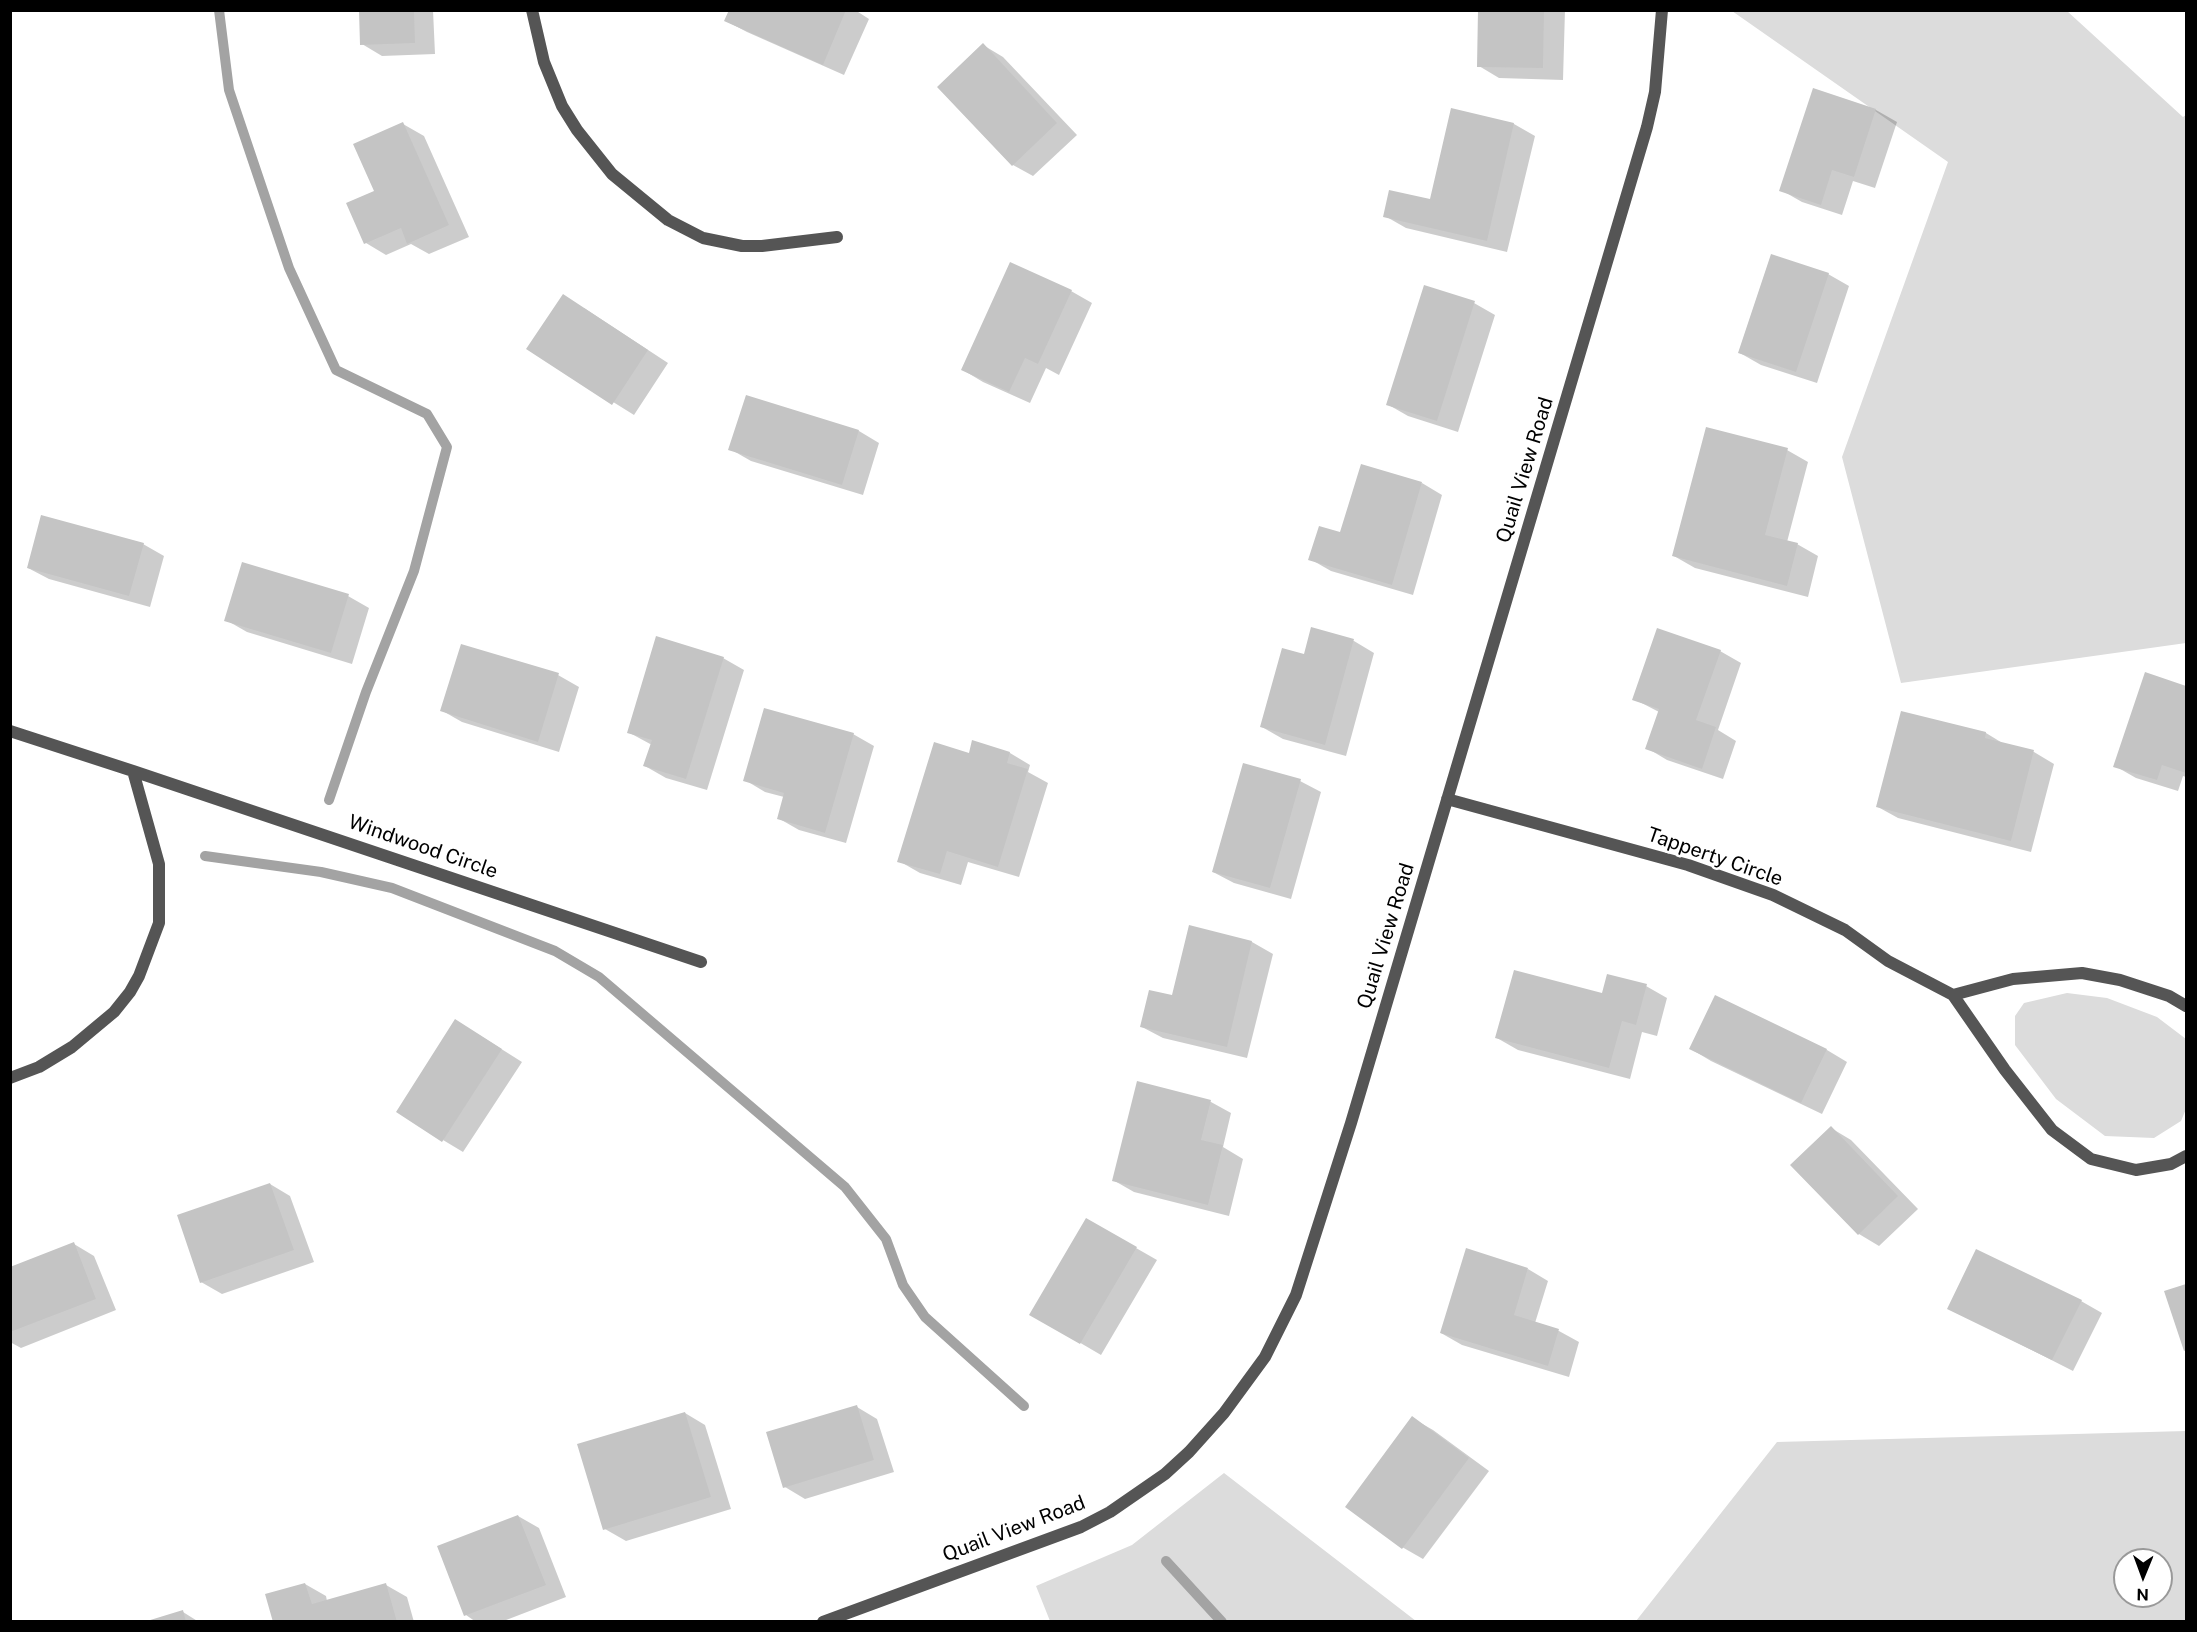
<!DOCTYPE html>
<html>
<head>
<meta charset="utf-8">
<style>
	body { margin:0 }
	#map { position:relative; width:2197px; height:1632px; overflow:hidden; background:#fff; font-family:"Public Sans",sans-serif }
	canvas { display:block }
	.frame { position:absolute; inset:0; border:12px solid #000; pointer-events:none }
	.north { position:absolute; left:2113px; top:1548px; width:60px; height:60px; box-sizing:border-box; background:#fff; border:2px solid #999; border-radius:50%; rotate:181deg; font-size:16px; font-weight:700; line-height:24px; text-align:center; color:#000 }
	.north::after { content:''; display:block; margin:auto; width:21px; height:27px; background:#000; clip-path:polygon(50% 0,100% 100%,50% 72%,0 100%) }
</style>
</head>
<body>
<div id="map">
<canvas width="2197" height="1632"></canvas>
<div class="frame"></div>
<div class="north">N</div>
</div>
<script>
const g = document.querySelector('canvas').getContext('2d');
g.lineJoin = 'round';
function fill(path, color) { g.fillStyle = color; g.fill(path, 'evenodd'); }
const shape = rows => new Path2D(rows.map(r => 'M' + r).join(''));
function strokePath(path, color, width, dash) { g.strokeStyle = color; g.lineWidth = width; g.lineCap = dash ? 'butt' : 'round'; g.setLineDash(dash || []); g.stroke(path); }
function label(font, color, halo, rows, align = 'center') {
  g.font = font + ' "Public Sans",sans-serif'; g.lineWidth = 5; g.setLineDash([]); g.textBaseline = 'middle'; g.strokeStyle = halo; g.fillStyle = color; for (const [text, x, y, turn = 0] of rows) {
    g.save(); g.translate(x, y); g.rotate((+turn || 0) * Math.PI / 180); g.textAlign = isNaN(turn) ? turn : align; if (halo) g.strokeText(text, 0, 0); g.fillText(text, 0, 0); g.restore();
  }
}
const green = shape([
	[1732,11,2067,11,2183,117,2186,115,2186,643,1901,683,1842,457,1948,162],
	[2067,993,2107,998,2157,1017,2186,1039,2186,1109,2181,1121,2154,1138,2105,1136,2056,1099,2015,1045,2015,1016,2024,1003],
	[2186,1431,2186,1621,1636,1621,1777,1442],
	[2125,1560,2161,1560,2161,1596,2125,1596],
	[1224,1473,1416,1621,1050,1621,1036,1586,1132,1545]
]);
const shadow = shape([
	[360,10,433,10,435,54,382,56,362,44],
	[730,10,855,10,869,19,844,75,747,32,726,21],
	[1480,10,1565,10,1563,80,1499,78,1479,66],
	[983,45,1003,57,1077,135,1033,176,1013,165],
	[1814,90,1876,110,1897,122,1875,188,1853,181,1842,215,1802,202,1781,190],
	[1452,110,1514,124,1535,136,1507,252,1406,228,1385,216,1431,201],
	[403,124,424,136,469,237,429,254,411,244,386,255,366,243,376,191],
	[1828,274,1849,286,1817,383,1761,365,1740,353],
	[1071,291,1092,303,1059,375,1046,368,1030,403,983,382,963,370],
	[1474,303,1495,315,1458,432,1408,416,1387,404],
	[584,308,668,363,634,415,528,349],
	[859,431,879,443,863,495,751,461,730,449],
	[1787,450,1808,462,1787,542,1797,544,1818,556,1808,597,1695,568,1674,556],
	[1422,483,1442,495,1413,595,1331,571,1310,559,1341,534],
	[143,544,164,556,150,607,49,579,28,568],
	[243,564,348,596,369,608,352,664,247,632,226,620],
	[1312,629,1354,641,1374,653,1346,756,1283,739,1262,727,1305,656],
	[462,646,558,675,579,687,559,752,462,722,441,710],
	[1720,651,1741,663,1718,730,1736,741,1723,779,1667,760,1647,748,1659,712,1634,699],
	[723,658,744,670,707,790,666,778,645,766,652,745,628,732],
	[2146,674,2186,687,2186,777,2183,776,2178,791,2136,778,2115,766],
	[1902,712,1986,733,2004,744,2034,752,2054,764,2031,852,1898,818,1878,807],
	[853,734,874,746,846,843,799,830,778,818,784,797,765,792,745,780],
	[1010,753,1030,765,1028,772,1048,783,1019,877,968,862,961,885,920,873,899,861,970,755],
	[1300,781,1321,792,1291,899,1234,883,1213,872],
	[1190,927,1252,942,1273,954,1247,1058,1163,1038,1142,1027,1173,997],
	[1646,986,1667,998,1657,1036,1642,1032,1630,1079,1518,1050,1497,1038,1603,995],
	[1715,997,1827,1050,1847,1062,1822,1114,1711,1061,1691,1049],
	[476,1033,522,1062,463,1152,443,1140],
	[1138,1083,1211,1102,1231,1113,1223,1147,1243,1159,1229,1216,1134,1192,1113,1180],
	[1831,1128,1851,1140,1918,1209,1879,1246,1859,1234],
	[270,1184,290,1196,314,1262,222,1294,201,1282],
	[1087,1220,1157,1260,1101,1355,1031,1314],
	[74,1244,94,1256,116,1310,21,1348,10,1342,10,1269],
	[1528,1269,1548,1281,1535,1323,1559,1331,1579,1342,1569,1377,1462,1345,1441,1333],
	[2186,1286,2186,1350,2166,1292],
	[2081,1301,2102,1313,2073,1371,1949,1308],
	[857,1407,877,1419,894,1472,805,1499,785,1487],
	[685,1413,705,1425,731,1509,626,1541,605,1529],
	[1412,1418,1433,1430,1489,1471,1423,1559,1402,1547],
	[518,1516,539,1528,566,1597,501,1622,476,1622,466,1615],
	[305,1584,326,1596,327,1601,386,1585,407,1597,414,1622,274,1622],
	[183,1612,199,1622,150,1622]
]);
const stream = shape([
	[219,10,229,90,289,268,336,370,427,414,447,447,414,571,366,692,329,800],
	[205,856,321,872,392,888,555,951,599,977,845,1187,886,1239,903,1285,925,1317,1024,1406],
	[1166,1561,1222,1622]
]);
const building = shape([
	[359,10,414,10,415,43,360,45],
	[729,10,846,10,823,65,724,21],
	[1478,10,1544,10,1543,68,1477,67],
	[983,43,1057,123,1012,166,937,87],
	[1813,88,1876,109,1854,177,1832,170,1821,205,1779,191],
	[1451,108,1514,123,1487,241,1383,217,1389,190,1430,199],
	[403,122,449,225,407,244,401,228,364,244,346,203,374,191,353,144],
	[1771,254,1829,273,1796,372,1738,353],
	[1010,262,1072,290,1038,364,1025,358,1009,392,961,370],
	[1424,285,1475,301,1437,421,1386,405],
	[563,294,648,350,612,405,526,349],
	[746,395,859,430,842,485,728,450],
	[1706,427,1788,448,1765,535,1798,543,1787,586,1672,556],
	[1361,464,1422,482,1392,585,1308,560,1319,526,1340,532],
	[41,515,144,543,129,596,27,568],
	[242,562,349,594,331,653,224,621],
	[1311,627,1354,639,1325,745,1260,727,1282,648,1304,654],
	[1657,628,1721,650,1696,720,1716,727,1702,769,1645,749,1659,709,1632,700],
	[656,636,724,657,686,779,643,766,652,740,627,733],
	[461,644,559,673,538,742,440,711],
	[2145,672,2186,686,2186,773,2162,765,2157,780,2113,767],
	[764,708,854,733,825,833,777,819,784,793,743,781],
	[1901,711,1986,732,1985,738,2034,750,2011,841,1876,807],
	[972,740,1010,752,1007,763,1028,769,998,867,947,851,940,874,897,862,934,742,969,753],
	[1243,763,1301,779,1270,888,1212,872],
	[1189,925,1252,941,1227,1047,1140,1027,1149,990,1172,995],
	[1514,970,1602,993,1607,974,1647,984,1636,1025,1622,1021,1609,1068,1495,1038],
	[1715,995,1827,1049,1801,1103,1689,1049],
	[455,1019,502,1049,442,1142,396,1112],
	[1137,1081,1211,1100,1201,1140,1223,1145,1208,1205,1112,1181],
	[1831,1126,1898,1196,1858,1235,1790,1165],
	[270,1183,294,1250,200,1283,177,1215],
	[1086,1218,1137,1247,1080,1344,1029,1315],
	[74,1242,96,1299,10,1332,10,1267],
	[1466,1248,1528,1268,1514,1315,1559,1329,1548,1366,1440,1333],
	[1976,1249,2082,1300,2052,1360,1947,1309],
	[2186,1284,2186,1350,2184,1351,2164,1291],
	[857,1405,874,1460,783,1488,766,1432],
	[685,1412,711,1497,603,1530,577,1444],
	[1412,1416,1469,1458,1402,1549,1345,1507],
	[518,1515,546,1585,464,1616,437,1546],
	[305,1583,312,1604,386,1583,397,1622,273,1622,265,1594],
	[183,1610,186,1622,147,1622,147,1621]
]);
const minor = shape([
	[532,10,544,62,562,106,577,130,612,174,668,220,703,238,742,246,762,246,837,237],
	[10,731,133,771,159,864,159,923,139,976,130,992,114,1012,72,1047,39,1067,10,1078],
	[133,771,701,962],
	[1447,799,1688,865,1773,895,1845,930,1888,961,1953,995,2005,1070,2052,1130,2091,1159,2136,1170,2171,1164,2186,1156],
	[1953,995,2013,979,2082,973,2120,980,2169,996,2186,1006],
	[823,1622,1081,1527,1110,1512,1165,1474,1189,1452,1224,1413,1265,1357,1296,1295,1351,1123,1647,127,1655,92,1662,10]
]);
const streetNames = [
	["Quail View Road",1525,470,-73],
	["Windwood Circle",423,847,19],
	["Tapperty Circle",1715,857,19],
	["Quail View Road",1386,936,-73],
	["Quail View Road",1014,1529,-21]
];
fill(green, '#dcdcdc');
fill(shadow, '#0003');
strokePath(stream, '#a3a3a3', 10);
fill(building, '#c4c4c4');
strokePath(minor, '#555', 12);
label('20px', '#000', '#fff', streetNames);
</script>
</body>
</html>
